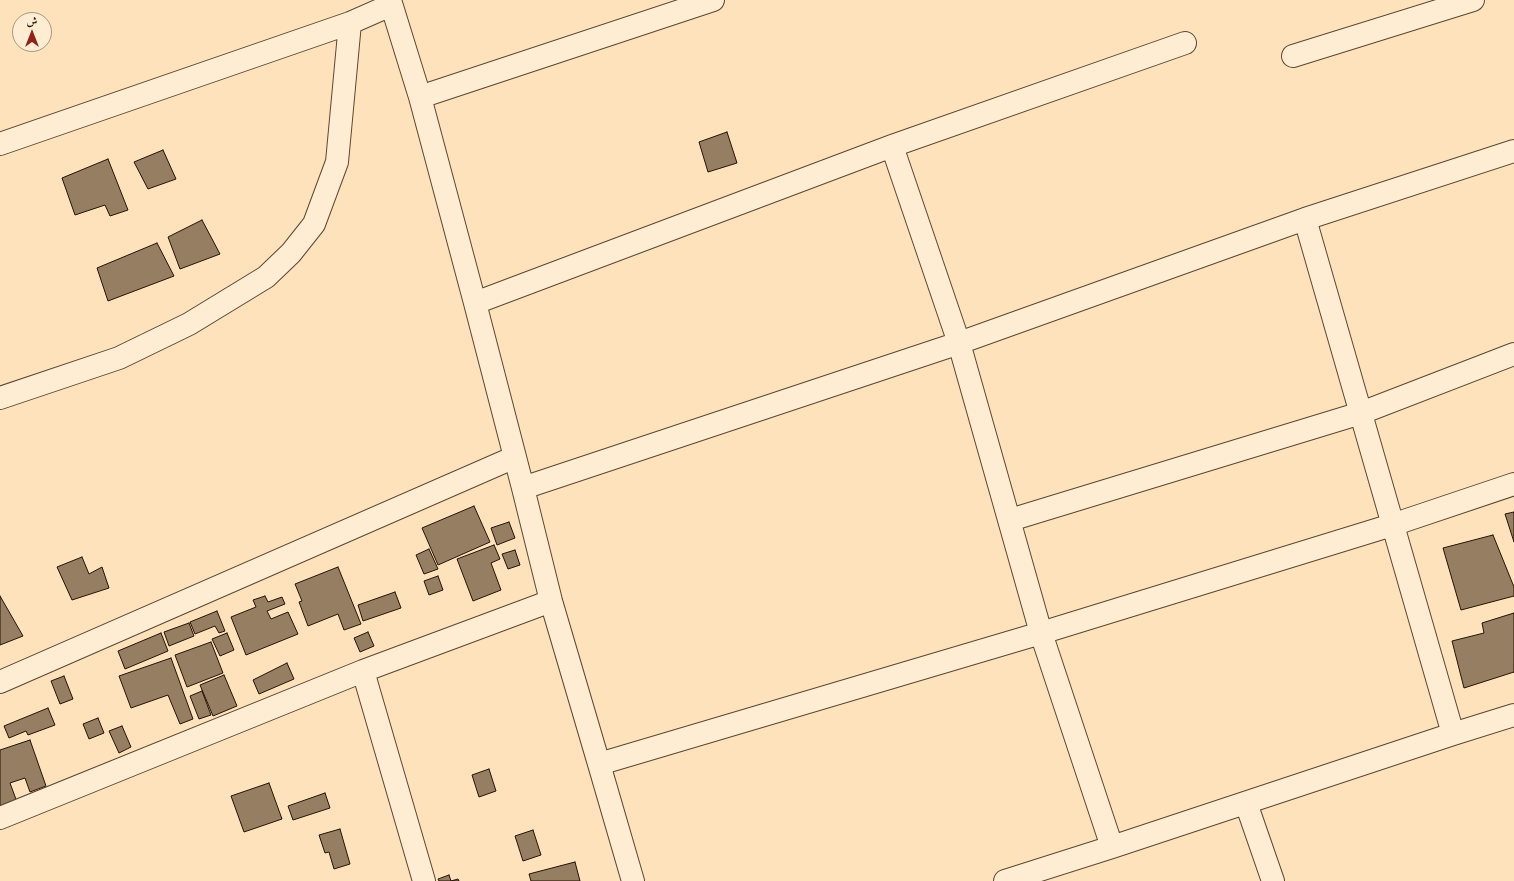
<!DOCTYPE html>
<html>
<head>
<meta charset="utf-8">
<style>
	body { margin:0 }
	#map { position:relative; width:1514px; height:881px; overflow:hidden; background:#fee2bb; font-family:"Gentium Book Plus",Amiri,serif }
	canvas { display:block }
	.north { position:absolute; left:12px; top:12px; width:40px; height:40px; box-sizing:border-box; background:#feecd3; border:1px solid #a89580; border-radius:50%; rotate:0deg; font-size:11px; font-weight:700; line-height:16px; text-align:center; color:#261204 }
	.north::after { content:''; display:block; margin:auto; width:14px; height:18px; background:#8f2418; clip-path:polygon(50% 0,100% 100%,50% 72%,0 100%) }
</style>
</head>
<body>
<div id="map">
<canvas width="1514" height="881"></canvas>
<div class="north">ش</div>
</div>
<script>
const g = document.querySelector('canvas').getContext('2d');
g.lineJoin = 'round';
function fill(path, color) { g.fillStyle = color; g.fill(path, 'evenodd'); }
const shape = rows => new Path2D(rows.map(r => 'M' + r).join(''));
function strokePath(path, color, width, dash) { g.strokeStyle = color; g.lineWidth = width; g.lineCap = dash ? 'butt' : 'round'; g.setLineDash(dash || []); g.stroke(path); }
const building = shape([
	[727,132,737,163,708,172,699,142,727,132],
	[163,150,176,179,148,189,134,162,163,150],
	[108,159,128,210,110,216,105,205,75,215,62,178,108,159],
	[202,220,220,254,180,269,168,237,202,220],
	[157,243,174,276,108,301,97,268,157,243],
	[474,506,490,542,438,565,422,528,474,506],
	[1514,512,1514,542,1505,514,1514,512],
	[509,522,515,538,497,545,491,528,509,522],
	[1493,535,1514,587,1514,596,1461,610,1443,548,1493,535],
	[494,545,500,559,491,563,501,590,473,601,457,559,494,545],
	[429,549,438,569,424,574,416,555,429,549],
	[515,550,520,565,508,569,502,554,515,550],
	[82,557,89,574,102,567,109,588,72,600,57,567,82,557],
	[338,567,361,624,344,630,338,614,308,626,299,602,302,601,295,584,338,567],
	[438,576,443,590,429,595,424,581,438,576],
	[395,592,401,608,363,621,358,605,395,592],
	[0,596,23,636,0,645,0,596],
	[265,596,268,602,282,597,285,604,267,611,271,619,288,612,298,634,246,655,231,617,256,607,253,600,265,596],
	[217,611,225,631,219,633,215,626,195,634,190,622,217,611],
	[1514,613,1514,672,1464,688,1452,641,1484,633,1482,623,1514,613],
	[189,623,194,636,169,646,164,632,189,623],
	[368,632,374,646,360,652,354,638,368,632],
	[161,633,168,651,125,669,118,651,161,633],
	[227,633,234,650,220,656,212,639,227,633],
	[211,642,223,673,187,687,175,655,211,642],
	[171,658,193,719,180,724,168,695,131,708,119,676,171,658],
	[287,663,294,679,259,694,253,680,287,663],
	[224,675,237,706,213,716,200,685,224,675],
	[64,676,73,699,60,704,51,681,64,676],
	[202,691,211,715,199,719,190,696,202,691],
	[48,708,55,725,28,735,26,731,9,738,4,726,48,708],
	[98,718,104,733,89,739,83,724,98,718],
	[122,726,131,747,119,753,109,731,122,726],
	[30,740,46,786,30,792,25,778,10,783,17,802,0,808,0,750,30,740],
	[489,769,496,791,479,797,472,775,489,769],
	[269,783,282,819,244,832,231,796,269,783],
	[325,793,330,808,293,820,288,806,325,793],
	[340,829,350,864,334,869,329,852,325,853,319,835,340,829],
	[533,830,541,855,523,861,515,836,533,830],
	[575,862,580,881,531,881,529,874,575,862],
	[449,875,451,881,458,879,459,881,439,881,438,879,449,875]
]);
const minor = shape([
	[390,0,420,97,475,303,523,488,551,601,599,764,633,881],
	[1293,56,1473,0],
	[420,97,713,0],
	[0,144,350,23,391,5],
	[892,146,959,343,1041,633,1112,847],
	[1305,219,1453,734],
	[475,303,892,146,1185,43],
	[0,398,119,358,189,324,266,277,291,253,314,224,337,162,350,23],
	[523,488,959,343,1305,219,1514,151],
	[1010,520,1361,413,1514,354],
	[363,671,424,881],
	[0,682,515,457],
	[599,764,1041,633,1392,525,1514,484],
	[1246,803,1273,881],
	[0,818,363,671,551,601],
	[1005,881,1112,847,1453,734,1514,715]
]);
fill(building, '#967e63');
strokePath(building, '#261204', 1);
strokePath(minor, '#5c4632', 24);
strokePath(minor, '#feecd3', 22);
</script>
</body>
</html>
